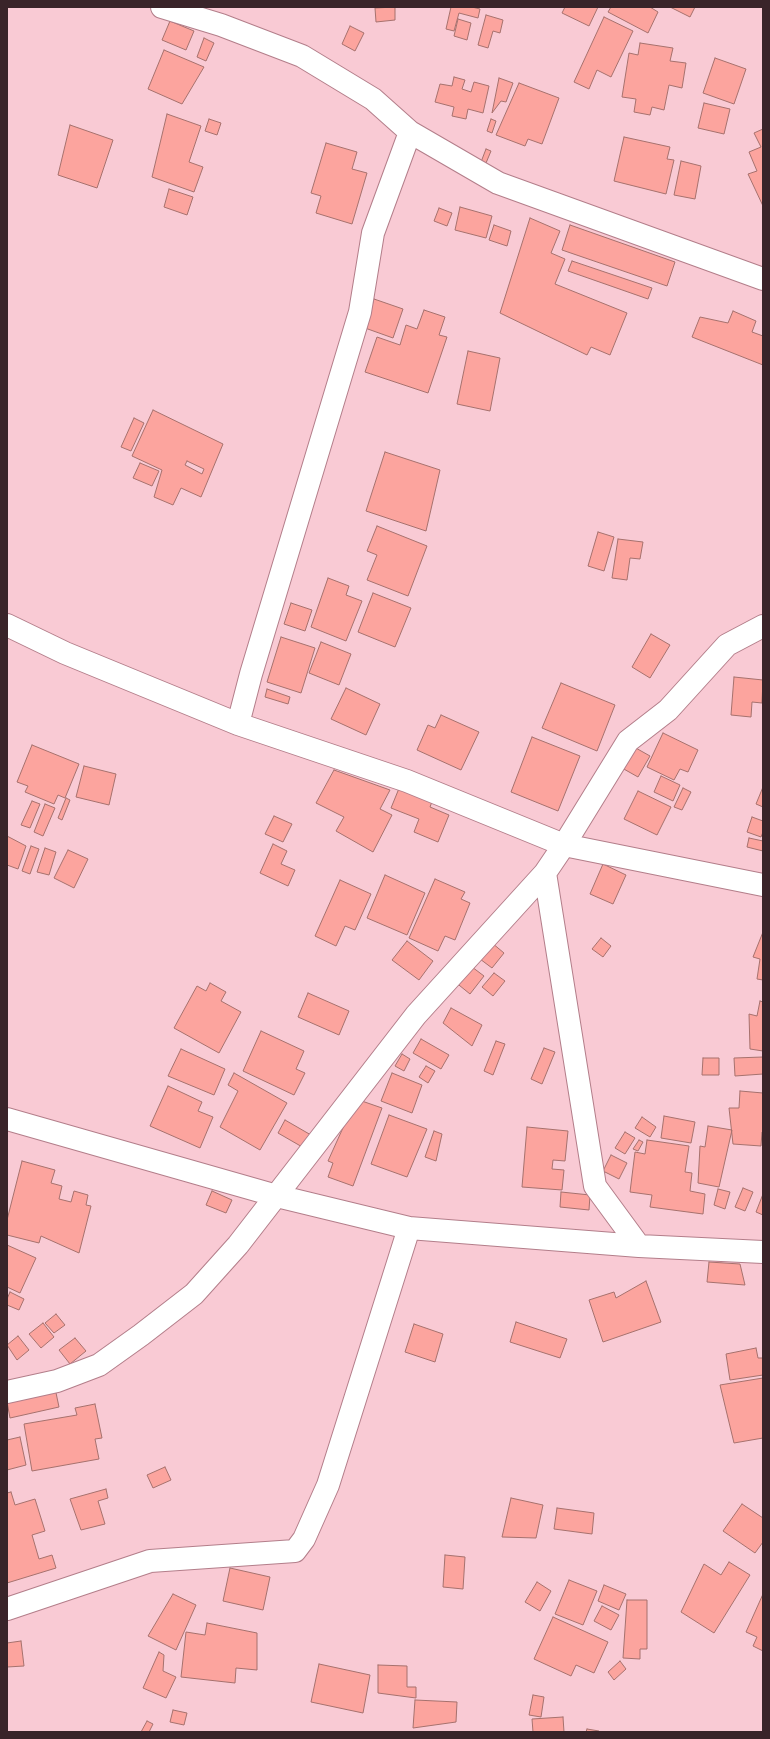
<!DOCTYPE html>
<html>
<head>
<meta charset="utf-8">
<style>
	body { margin:0 }
	#map { position:relative; width:770px; height:1739px; overflow:hidden; background:#f9cad4; font-family:"Varela Round",sans-serif }
	canvas { display:block }
	.frame { position:absolute; inset:0; border:8px solid #392429; pointer-events:none }
</style>
</head>
<body>
<div id="map">
<canvas width="770" height="1739"></canvas>
<div class="frame"></div>
</div>
<script>
const g = document.querySelector('canvas').getContext('2d');
g.lineJoin = 'round';
function fill(path, color) { g.fillStyle = color; g.fill(path, 'evenodd'); }
const shape = rows => new Path2D(rows.map(r => 'M' + r).join(''));
function strokePath(path, color, width, dash) { g.strokeStyle = color; g.lineWidth = width; g.lineCap = dash ? 'butt' : 'round'; g.setLineDash(dash || []); g.stroke(path); }
const building = shape([
	[395,7,395,20,376,22,375,8,395,7],
	[451,7,472,7,480,9,478,18,459,13,454,31,446,29,451,7],
	[565,7,598,7,589,26,562,13,565,7],
	[611,7,650,7,658,12,648,33,608,12,611,7],
	[670,7,695,7,690,17,670,7],
	[486,15,503,20,500,33,493,31,488,48,478,45,486,15],
	[604,17,633,31,611,77,597,70,589,89,574,82,604,17],
	[458,19,471,23,467,40,454,36,458,19],
	[170,21,194,31,186,50,162,40,170,21],
	[350,26,364,33,355,51,342,44,350,26],
	[204,38,214,43,206,61,197,57,204,38],
	[640,43,673,48,670,61,686,63,682,88,669,85,664,110,652,107,650,115,634,112,636,99,622,97,629,53,638,55,640,43],
	[164,50,204,67,182,104,148,89,164,50],
	[715,58,746,69,734,104,703,93,715,58],
	[454,77,465,80,462,89,471,92,474,82,489,86,483,113,468,109,466,119,452,116,454,107,435,102,440,84,452,86,454,77],
	[499,78,513,83,506,102,501,101,492,113,499,78],
	[519,83,559,98,542,144,528,139,525,146,496,135,519,83],
	[704,103,730,109,724,134,698,128,704,103],
	[167,114,201,126,189,162,203,167,194,192,152,177,167,114],
	[209,119,221,123,217,135,205,131,209,119],
	[491,119,496,121,492,133,487,131,491,119],
	[70,125,113,140,97,188,58,175,70,125],
	[763,129,763,206,748,174,757,171,749,152,761,147,754,133,763,129],
	[624,137,670,147,667,159,674,160,666,194,614,181,624,137],
	[326,143,357,152,352,169,367,173,352,224,316,213,321,196,311,193,326,143],
	[486,149,491,151,486,163,481,162,486,149],
	[681,161,701,166,695,199,674,195,681,161],
	[169,189,193,197,187,215,164,207,169,189],
	[460,207,492,216,486,238,455,230,460,207],
	[439,208,452,213,447,226,434,221,439,208],
	[530,218,560,231,551,253,565,259,555,284,627,313,610,355,591,347,587,355,500,313,530,218],
	[494,225,511,231,507,246,489,240,494,225],
	[570,225,675,262,667,286,562,250,570,225],
	[572,261,652,288,648,299,568,271,572,261],
	[374,299,403,309,393,338,365,328,374,299],
	[424,310,445,317,439,335,447,337,428,393,365,372,377,337,400,345,406,325,417,329,424,310],
	[733,311,756,321,752,332,763,336,763,365,692,337,700,317,728,323,733,311],
	[468,351,500,358,490,411,457,404,468,351],
	[153,410,223,444,201,497,181,488,173,505,154,497,162,470,132,456,153,410],
	[187,461,204,469,202,474,185,465,187,461],
	[134,418,144,423,131,451,121,447,134,418],
	[385,452,440,470,426,531,366,511,385,452],
	[140,463,159,471,152,486,133,478,140,463],
	[377,526,427,546,408,596,367,580,377,555,367,551,377,526],
	[598,532,614,537,604,571,588,566,598,532],
	[618,539,643,542,640,559,630,558,627,580,612,578,618,539],
	[328,578,349,586,346,595,362,601,346,641,311,627,328,578],
	[373,593,411,608,395,647,358,632,373,593],
	[291,603,312,610,305,631,284,624,291,603],
	[651,634,670,645,650,678,632,667,651,634],
	[281,637,315,648,301,693,267,682,281,637],
	[321,642,351,654,339,685,309,673,321,642],
	[734,677,763,680,762,703,752,702,751,717,731,715,734,677],
	[561,683,615,705,597,751,542,728,561,683],
	[346,688,380,704,366,735,331,719,346,688],
	[267,689,290,697,288,704,265,697,267,689],
	[441,715,479,732,461,770,417,750,428,725,435,728,441,715],
	[663,733,698,750,688,772,680,769,674,780,647,767,663,733],
	[532,737,580,756,558,811,511,792,532,737],
	[32,745,79,764,65,798,58,795,54,804,25,792,28,786,17,782,32,745],
	[634,747,650,756,638,777,622,768,634,747],
	[84,766,116,774,109,805,76,797,84,766],
	[334,770,390,790,380,809,392,815,373,852,336,831,344,817,316,803,334,770],
	[661,776,680,785,673,801,654,792,661,776],
	[400,786,433,799,430,807,449,815,438,842,414,832,419,819,391,808,400,786],
	[763,787,763,807,756,804,763,787],
	[683,788,691,792,682,810,674,807,683,788],
	[638,791,671,807,657,835,624,819,638,791],
	[66,798,70,800,62,820,58,818,66,798],
	[32,801,40,804,30,828,21,825,32,801],
	[45,804,55,808,43,836,34,832,45,804],
	[274,816,292,824,283,842,265,834,274,816],
	[752,817,763,821,763,832,761,837,747,832,752,817],
	[7,836,26,846,18,869,7,865,7,836],
	[749,838,763,841,763,851,747,847,749,838],
	[273,844,287,851,281,864,295,870,288,886,260,873,273,844],
	[31,846,39,849,30,874,22,871,31,846],
	[45,848,56,852,49,875,37,872,45,848],
	[68,850,88,859,74,888,54,878,68,850],
	[603,864,626,875,613,904,590,894,603,864],
	[385,875,425,893,407,935,367,918,385,875],
	[435,879,465,892,461,899,470,903,455,940,445,936,438,951,409,938,435,879],
	[340,880,371,894,355,930,345,926,336,946,315,936,340,880],
	[763,932,763,980,757,979,760,959,753,957,763,932],
	[601,938,611,946,603,957,592,949,601,938],
	[407,941,433,961,419,980,392,960,407,941],
	[492,943,504,953,492,968,480,959,492,943],
	[468,964,484,976,470,994,454,981,468,964],
	[494,973,505,981,493,996,482,987,494,973],
	[210,983,226,992,221,1001,241,1012,219,1053,174,1028,197,986,206,991,210,983],
	[308,993,349,1011,339,1035,298,1017,308,993],
	[760,1001,763,1002,763,1051,750,1049,749,1014,757,1016,760,1001],
	[451,1008,482,1025,472,1046,443,1023,451,1008],
	[261,1031,304,1051,296,1069,305,1073,294,1095,243,1071,261,1031],
	[421,1039,449,1055,441,1069,413,1053,421,1039],
	[496,1041,505,1044,493,1075,484,1071,496,1041],
	[544,1048,555,1052,542,1084,531,1079,544,1048],
	[181,1049,225,1069,214,1095,168,1076,181,1049],
	[402,1054,410,1059,404,1071,395,1066,402,1054],
	[763,1057,763,1074,735,1076,734,1058,763,1057],
	[703,1058,719,1058,719,1075,702,1075,703,1058],
	[426,1066,435,1071,428,1083,419,1077,426,1066],
	[234,1073,287,1103,260,1150,220,1127,238,1091,228,1085,234,1073],
	[392,1073,422,1085,412,1113,381,1101,392,1073],
	[168,1086,202,1102,198,1111,213,1117,200,1148,150,1126,168,1086],
	[740,1091,763,1093,763,1132,762,1132,761,1146,733,1144,729,1108,739,1108,740,1091],
	[356,1099,382,1108,353,1186,328,1177,333,1163,328,1161,356,1099],
	[389,1115,427,1129,407,1177,371,1164,389,1115],
	[664,1116,695,1122,691,1143,661,1138,664,1116],
	[642,1117,656,1127,650,1137,635,1128,642,1117],
	[285,1120,311,1135,304,1148,278,1133,285,1120],
	[708,1126,732,1130,719,1187,698,1183,700,1146,705,1147,708,1126],
	[527,1127,568,1131,565,1161,553,1160,552,1169,564,1170,562,1190,522,1187,527,1127],
	[434,1131,442,1134,436,1161,425,1157,434,1131],
	[625,1132,635,1138,625,1154,615,1148,625,1132],
	[639,1140,643,1142,638,1151,633,1149,639,1140],
	[647,1140,689,1146,685,1172,692,1173,690,1191,705,1194,703,1214,650,1207,652,1195,630,1192,635,1152,645,1154,647,1140],
	[611,1155,627,1163,619,1179,603,1171,611,1155],
	[22,1161,55,1170,51,1183,62,1186,59,1199,71,1202,74,1191,88,1195,86,1205,91,1206,79,1253,41,1236,39,1243,7,1235,7,1220,22,1161],
	[743,1188,753,1192,745,1211,735,1207,743,1188],
	[718,1189,730,1192,725,1209,714,1205,718,1189],
	[212,1191,232,1200,226,1213,206,1205,212,1191],
	[561,1192,590,1195,589,1210,560,1207,561,1192],
	[763,1194,763,1215,756,1212,763,1194],
	[7,1245,36,1258,20,1293,7,1287,7,1245],
	[709,1262,740,1264,745,1285,707,1282,709,1262],
	[646,1281,661,1322,603,1342,589,1300,614,1292,616,1298,646,1281],
	[10,1292,24,1299,19,1310,7,1305,7,1299,10,1292],
	[56,1314,65,1325,54,1333,45,1323,56,1314],
	[516,1322,567,1339,560,1358,510,1342,516,1322],
	[43,1323,54,1337,41,1348,29,1334,43,1323],
	[414,1324,443,1334,435,1362,405,1352,414,1324],
	[18,1336,29,1350,17,1360,7,1345,18,1336],
	[75,1338,86,1351,70,1364,59,1350,75,1338],
	[756,1348,758,1358,763,1358,763,1375,730,1380,726,1354,756,1348],
	[763,1378,763,1438,734,1443,720,1385,763,1378],
	[55,1388,59,1407,10,1418,7,1402,55,1388],
	[95,1404,102,1438,95,1439,99,1459,32,1471,24,1424,77,1415,75,1408,95,1404],
	[20,1437,26,1465,7,1470,7,1440,20,1437],
	[165,1467,171,1480,153,1488,147,1475,165,1467],
	[106,1489,108,1498,98,1501,105,1524,81,1530,70,1499,106,1489],
	[11,1492,15,1505,35,1499,45,1531,32,1535,39,1559,52,1555,56,1568,7,1583,7,1493,11,1492],
	[511,1498,543,1505,536,1538,502,1537,511,1498],
	[742,1504,763,1518,763,1542,755,1553,723,1531,742,1504],
	[557,1508,594,1513,592,1534,554,1529,557,1508],
	[445,1555,465,1557,463,1589,443,1587,445,1555],
	[729,1562,750,1575,714,1633,681,1612,704,1564,721,1575,729,1562],
	[230,1568,270,1577,263,1610,223,1601,230,1568],
	[569,1580,597,1591,583,1625,555,1614,569,1580],
	[537,1582,551,1591,540,1611,525,1602,537,1582],
	[604,1585,626,1594,619,1610,598,1601,604,1585],
	[173,1594,196,1605,176,1650,148,1636,173,1594],
	[763,1594,763,1651,753,1646,757,1637,746,1632,763,1594],
	[627,1600,647,1600,647,1649,640,1649,640,1659,623,1658,627,1600],
	[602,1606,619,1615,611,1630,594,1621,602,1606],
	[553,1617,608,1642,594,1673,576,1665,571,1676,534,1659,553,1617],
	[207,1623,257,1633,257,1670,236,1668,235,1683,181,1677,186,1632,205,1635,207,1623],
	[21,1641,24,1666,7,1667,7,1643,21,1641],
	[159,1652,164,1655,163,1671,176,1677,166,1698,143,1688,159,1652],
	[620,1661,626,1669,614,1680,608,1672,620,1661],
	[319,1664,370,1675,363,1713,311,1702,319,1664],
	[378,1665,407,1666,407,1687,416,1687,416,1698,378,1693,378,1665],
	[533,1695,544,1697,541,1717,529,1715,533,1695],
	[415,1700,457,1702,456,1722,413,1728,415,1700],
	[173,1710,187,1713,184,1725,170,1722,173,1710],
	[563,1717,564,1732,533,1732,532,1719,563,1717],
	[147,1721,153,1724,149,1732,141,1732,147,1721],
	[587,1729,599,1731,599,1732,586,1732,587,1729]
]);
const minor = shape([
	[162,7,221,25,302,56,373,99,410,132,498,183,763,279],
	[7,625,65,653,238,724,407,781,564,845,763,885],
	[238,724,251,674,360,312,373,233,410,132],
	[545,873,595,1186,639,1246],
	[7,1119,277,1196,409,1228,639,1246,763,1252],
	[7,1392,57,1381,99,1365,141,1335,194,1294,238,1245,416,1015,545,873,564,845,628,741,668,710,727,645,763,626],
	[7,1609,150,1561,295,1551,304,1539,328,1485,409,1228]
]);
fill(building, '#fca49e');
strokePath(building, '#a6716d', 1);
strokePath(minor, '#b37e8a', 24);
strokePath(minor, '#fff', 22);
</script>
</body>
</html>
